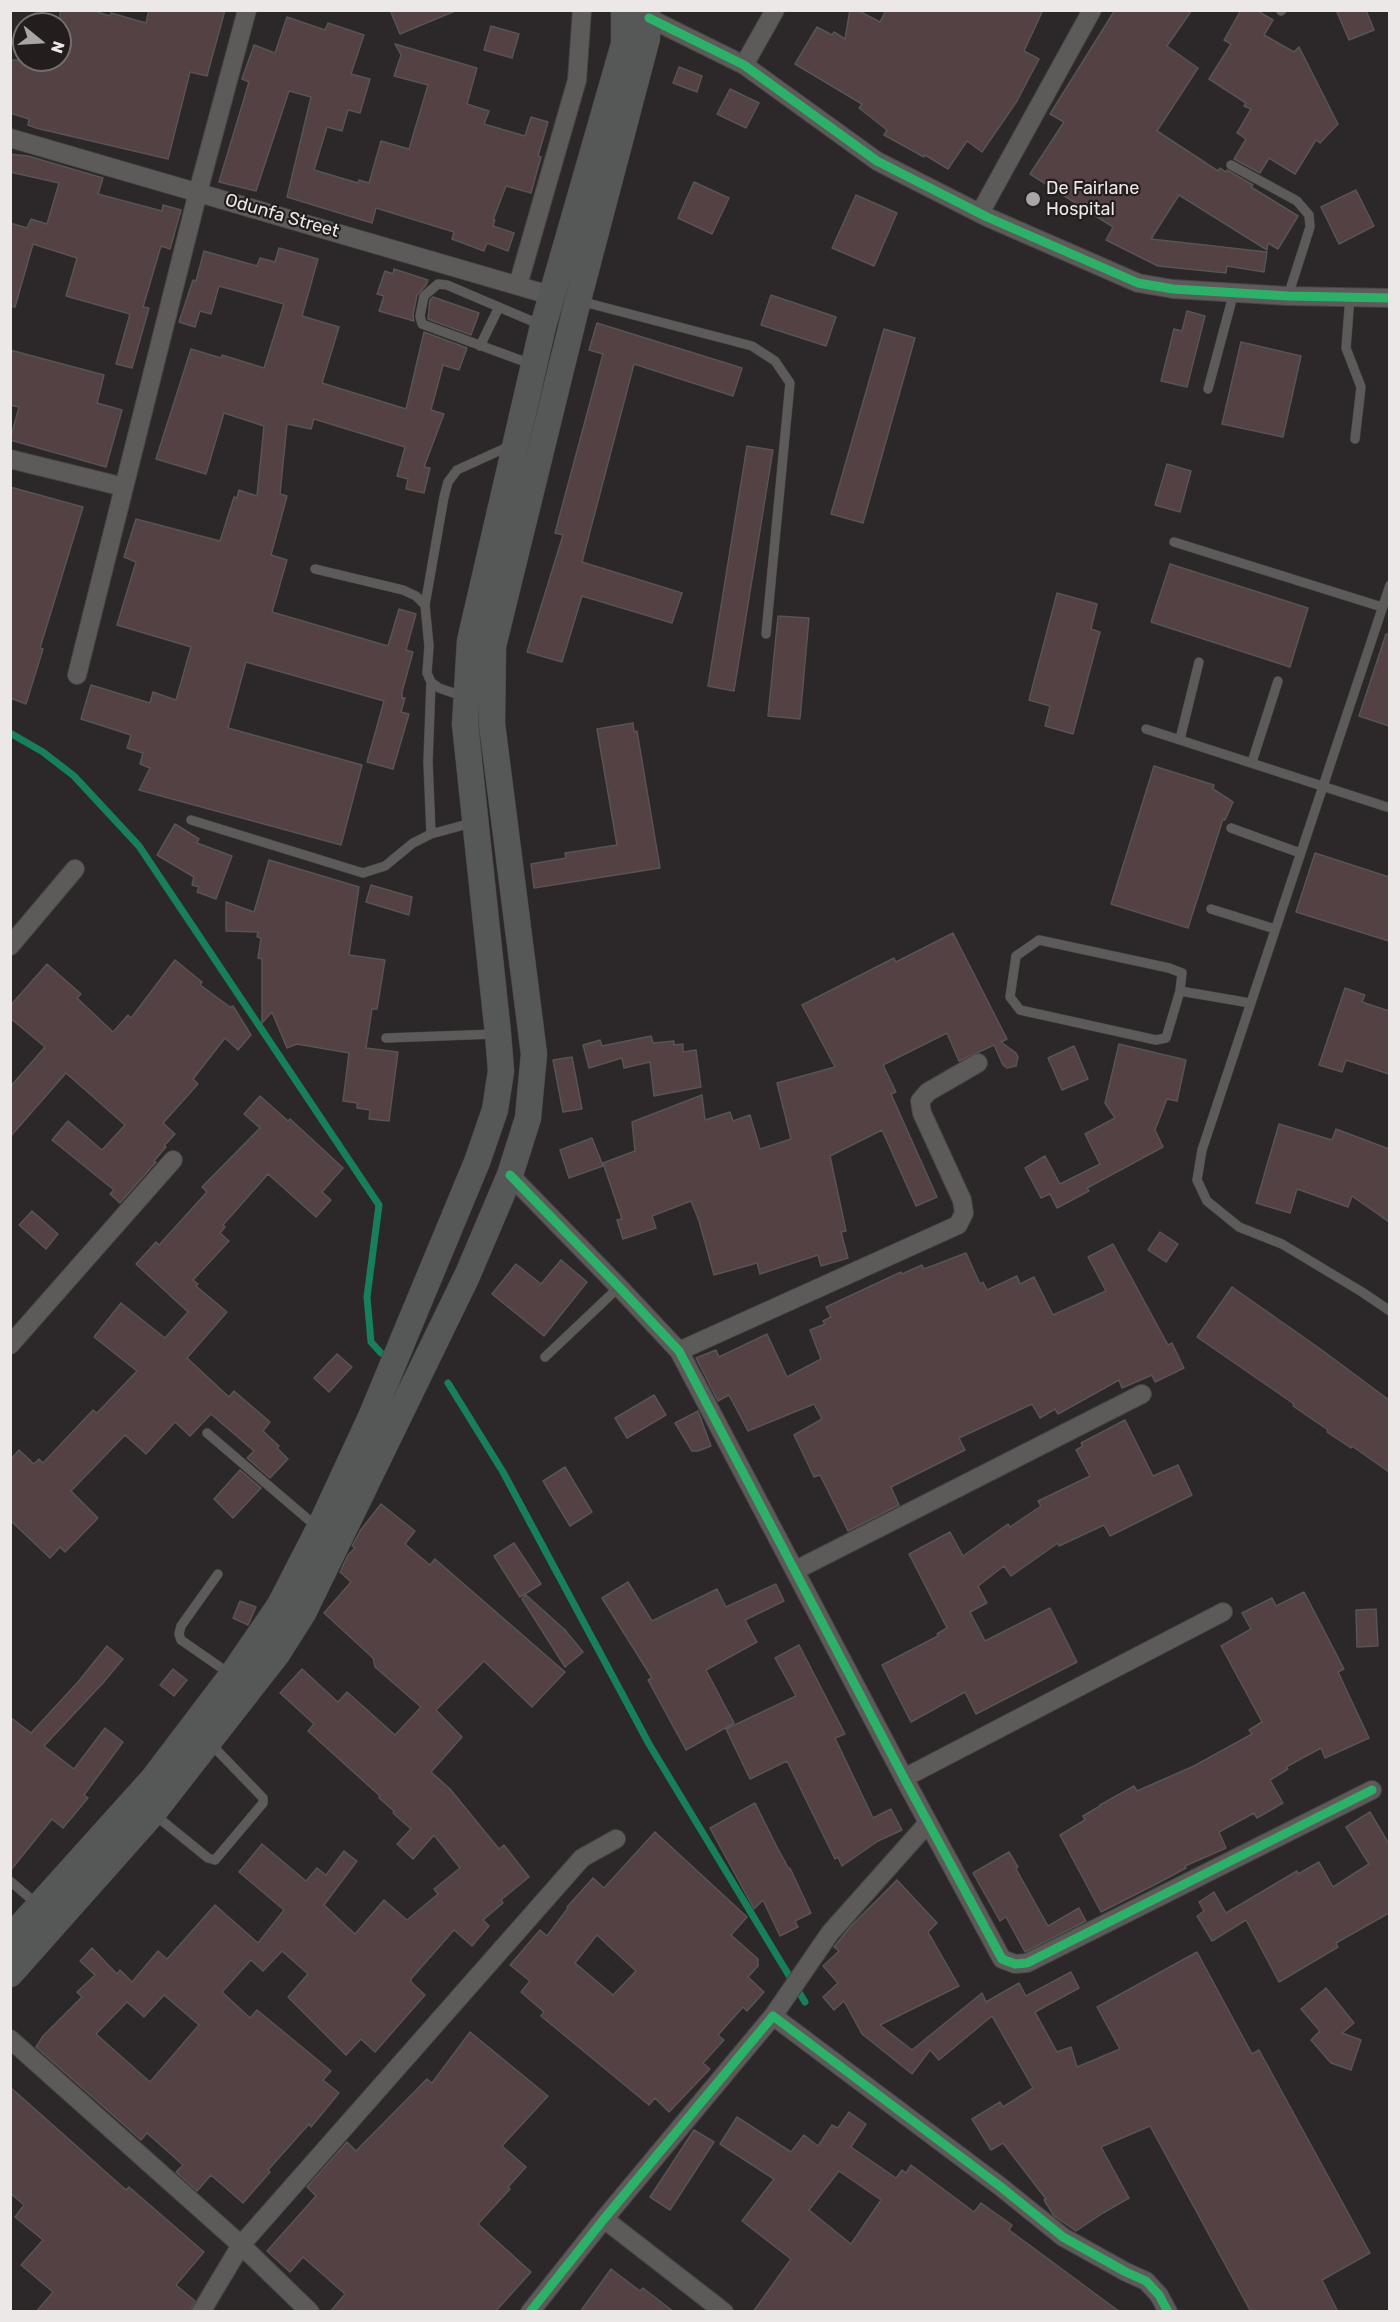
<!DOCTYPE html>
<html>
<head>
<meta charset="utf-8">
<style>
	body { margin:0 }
	#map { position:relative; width:1400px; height:2322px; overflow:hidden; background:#2c2728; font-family:Rubik,sans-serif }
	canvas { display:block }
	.frame { position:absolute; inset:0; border:12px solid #ede8e8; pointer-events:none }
	.north { position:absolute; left:12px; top:12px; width:60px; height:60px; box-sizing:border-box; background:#231d1d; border:2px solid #746e6e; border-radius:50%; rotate:108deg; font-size:16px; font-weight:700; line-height:24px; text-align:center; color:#ede8e8 }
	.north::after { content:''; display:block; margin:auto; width:21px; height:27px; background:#a9a4a5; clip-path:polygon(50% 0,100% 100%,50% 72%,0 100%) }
</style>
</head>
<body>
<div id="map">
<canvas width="1400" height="2322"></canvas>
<div class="frame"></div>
<div class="north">N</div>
</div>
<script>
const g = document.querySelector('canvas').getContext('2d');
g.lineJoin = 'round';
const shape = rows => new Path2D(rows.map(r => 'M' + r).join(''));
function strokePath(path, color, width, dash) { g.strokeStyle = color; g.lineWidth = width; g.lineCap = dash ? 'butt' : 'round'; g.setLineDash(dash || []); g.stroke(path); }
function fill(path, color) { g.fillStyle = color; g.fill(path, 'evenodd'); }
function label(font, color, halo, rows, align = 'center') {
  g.font = font + ' Rubik,sans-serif'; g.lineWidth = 4.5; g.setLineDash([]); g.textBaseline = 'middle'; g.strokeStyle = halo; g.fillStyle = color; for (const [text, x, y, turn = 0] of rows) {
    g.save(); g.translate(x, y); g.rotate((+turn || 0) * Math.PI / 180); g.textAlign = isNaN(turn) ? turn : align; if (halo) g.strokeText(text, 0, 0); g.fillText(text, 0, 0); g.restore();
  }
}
const stream = shape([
	[10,733,43,752,74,776,139,846,379,1205,367,1297,371,1342,381,1353],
	[448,1383,503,1472,649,1744,805,2002]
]);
const building = shape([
	[60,10,91,10,110,16,111,13,146,23,149,10,225,10,207,76,190,72,168,159,36,128,28,125,29,119,10,113,10,60,60,60,60,10],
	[390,10,454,10,455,11,400,34,390,10],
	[850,10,857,10,880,22,886,10,1043,10,1024,51,1039,59,1017,101,982,152,967,141,948,169,925,155,924,157,884,135,887,130,859,108,862,104,795,64,817,27,832,35,834,32,845,39,850,10],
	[1115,10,1192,10,1167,46,1198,68,1157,131,1218,171,1220,168,1226,172,1227,170,1253,185,1251,187,1298,216,1278,249,1268,243,1267,250,1179,195,1151,239,1267,252,1264,272,1227,266,1226,273,1158,266,1106,240,1113,227,1030,174,1064,122,1050,114,1115,10],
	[1241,10,1256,10,1273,20,1264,35,1294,52,1299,47,1338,124,1320,143,1316,140,1295,174,1269,158,1260,173,1234,159,1246,139,1237,133,1251,109,1244,106,1246,103,1209,79,1231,44,1224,40,1241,10],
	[1336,10,1366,10,1374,30,1349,40,1336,10],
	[287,17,325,30,328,23,364,35,351,74,370,79,360,113,348,110,342,131,327,127,314,170,358,183,359,180,369,183,381,141,409,149,428,85,394,76,401,55,395,44,477,68,467,104,489,111,484,124,525,136,531,117,548,122,538,156,541,157,531,193,506,186,493,220,495,220,493,226,514,233,508,251,487,243,484,251,452,239,454,232,376,208,372,223,287,197,311,97,289,91,256,191,219,182,249,82,242,79,254,45,275,53,287,17],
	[491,26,519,34,512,58,484,50,491,26],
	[679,67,702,76,697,92,673,83,679,67],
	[730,89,759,103,746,128,717,114,730,89],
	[10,154,28,156,103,178,98,194,162,211,163,205,181,210,170,249,161,246,143,307,149,308,132,368,116,364,130,314,66,296,77,258,33,244,15,307,10,306,10,223,27,228,31,219,47,224,59,183,10,172,10,154],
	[694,182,729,198,712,234,678,218,694,182],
	[1356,190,1374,226,1339,244,1321,207,1356,190],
	[856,195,897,213,874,266,832,248,856,195],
	[279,248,318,259,302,316,339,327,322,383,406,409,424,332,467,348,459,370,443,365,431,410,444,414,424,467,430,468,424,493,406,489,408,479,397,476,405,447,314,419,311,429,287,424,280,494,287,496,271,555,287,560,272,612,388,646,399,609,416,614,406,650,413,652,402,692,402,698,405,698,401,712,409,714,393,769,367,762,384,701,246,662,228,728,362,765,341,845,139,790,150,768,140,764,143,753,127,748,131,735,81,719,91,685,150,703,153,692,176,700,191,647,117,625,136,562,124,557,136,519,220,541,234,497,237,498,239,490,257,496,264,426,224,413,206,474,156,459,191,349,221,358,222,355,264,368,284,304,219,286,211,314,200,311,195,327,179,322,193,280,196,281,204,251,257,266,260,258,275,262,279,248],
	[394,269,428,280,426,285,417,295,413,315,414,321,379,311,384,296,377,294,385,271,393,274,394,269],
	[771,295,836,317,826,346,761,325,771,295],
	[433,297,479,313,471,335,428,319,430,300,433,297],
	[1187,311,1205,316,1187,387,1161,381,1174,329,1182,331,1187,311],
	[597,323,742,368,733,396,634,364,582,562,682,593,672,623,582,596,562,662,527,652,563,535,555,533,603,354,589,350,597,323],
	[884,329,915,338,863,523,831,514,884,329],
	[1241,342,1301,356,1283,437,1222,424,1241,342],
	[10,350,104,375,97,403,122,410,106,467,10,440,19,407,10,405,10,350],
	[747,446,773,450,734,691,708,686,747,446],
	[1167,464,1191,471,1180,512,1155,505,1167,464],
	[10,487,83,507,40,648,43,649,26,704,10,698,10,487],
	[1170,564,1308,608,1290,667,1151,622,1170,564],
	[1057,593,1097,604,1091,629,1100,632,1073,734,1045,726,1050,706,1029,700,1057,593],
	[778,616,809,618,800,719,768,716,778,616],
	[1386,634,1389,634,1389,726,1359,716,1386,634],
	[633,723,634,732,637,731,660,868,534,888,531,864,566,858,565,853,617,845,597,729,633,723],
	[1154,766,1214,785,1213,789,1233,802,1225,820,1223,819,1188,928,1111,904,1154,766],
	[175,824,199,839,197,843,232,856,216,899,197,892,199,887,192,885,194,877,157,855,175,824],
	[1315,853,1389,877,1389,941,1296,912,1315,853],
	[269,860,359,887,349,955,385,960,377,1009,372,1009,366,1048,398,1052,389,1121,369,1119,370,1110,357,1108,357,1103,343,1101,349,1053,297,1044,287,1048,272,1012,262,1023,262,959,258,958,261,938,257,937,258,932,226,931,226,902,254,912,269,860],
	[371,885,412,897,409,915,366,902,371,885],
	[953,933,1007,1039,1001,1042,1016,1053,1018,1057,1016,1066,1007,1068,1003,1065,994,1045,959,1061,947,1033,883,1065,896,1092,891,1094,937,1197,916,1206,882,1130,830,1156,846,1231,841,1232,848,1258,821,1266,818,1255,760,1274,757,1263,714,1275,699,1221,691,1201,652,1216,656,1228,623,1239,617,1220,622,1219,603,1163,635,1151,632,1122,702,1095,705,1120,730,1112,733,1121,750,1115,760,1149,791,1139,777,1083,835,1067,802,1005,894,958,896,962,953,933],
	[175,960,202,982,200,985,230,1007,233,1006,251,1035,238,1050,225,1038,193,1079,198,1084,163,1123,175,1134,164,1146,166,1147,154,1161,156,1162,120,1203,110,1194,114,1190,52,1140,68,1121,102,1150,125,1125,66,1073,10,1137,10,1087,45,1047,10,1018,10,1006,47,964,81,994,77,998,113,1032,128,1015,131,1018,175,960],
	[1345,988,1365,995,1362,1002,1389,1011,1389,1074,1346,1060,1342,1072,1319,1065,1345,988],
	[651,1036,653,1043,674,1041,674,1045,683,1044,683,1052,696,1050,701,1087,654,1096,650,1062,624,1068,622,1058,589,1068,583,1045,600,1040,602,1046,651,1036],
	[1119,1044,1186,1060,1177,1101,1167,1099,1155,1130,1163,1147,1087,1188,1089,1191,1057,1208,1050,1194,1041,1198,1025,1168,1045,1156,1060,1184,1100,1164,1085,1134,1115,1118,1105,1103,1119,1044],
	[1074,1046,1088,1079,1062,1090,1048,1058,1074,1046],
	[572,1057,582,1109,563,1112,553,1060,572,1057],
	[260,1096,288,1121,290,1119,343,1168,322,1192,331,1200,316,1217,268,1174,223,1225,225,1227,220,1233,229,1241,193,1280,198,1284,196,1286,227,1312,187,1358,229,1397,234,1391,270,1422,263,1431,279,1446,277,1448,288,1459,270,1478,247,1458,254,1451,211,1414,190,1436,175,1422,146,1454,125,1435,71,1491,98,1518,65,1552,60,1547,50,1558,10,1520,10,1460,19,1450,34,1464,39,1459,43,1463,93,1410,97,1413,137,1371,94,1337,121,1303,165,1338,188,1312,136,1264,156,1242,159,1245,207,1192,202,1187,260,1128,244,1114,260,1096],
	[1279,1124,1332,1140,1336,1129,1389,1149,1389,1222,1352,1196,1348,1207,1297,1189,1290,1213,1256,1203,1279,1124],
	[592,1138,603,1166,569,1178,560,1150,592,1138],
	[32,1211,58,1234,46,1249,19,1225,32,1211],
	[1160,1232,1178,1244,1166,1262,1148,1250,1160,1232],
	[1113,1244,1168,1345,1172,1343,1184,1368,1155,1382,1152,1375,1122,1388,1119,1380,1058,1414,1055,1409,1040,1418,1032,1404,959,1438,965,1450,891,1487,899,1505,848,1531,820,1475,814,1477,794,1435,822,1419,814,1404,748,1431,729,1395,718,1401,696,1358,716,1350,719,1357,767,1334,787,1377,821,1359,810,1330,825,1324,823,1321,831,1317,826,1307,901,1272,902,1274,922,1265,924,1269,966,1253,980,1284,983,1282,987,1290,1017,1276,1020,1284,1034,1277,1053,1315,1106,1291,1088,1257,1113,1244],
	[561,1260,587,1282,544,1336,492,1294,516,1264,541,1284,561,1260],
	[1232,1287,1319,1348,1389,1400,1389,1472,1352,1446,1351,1448,1327,1432,1328,1430,1293,1406,1294,1404,1197,1337,1232,1287],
	[337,1354,352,1367,329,1392,314,1378,337,1354],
	[654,1395,666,1415,627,1438,615,1418,654,1395],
	[698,1411,711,1446,698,1451,692,1451,675,1423,698,1411],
	[1125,1420,1153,1476,1178,1465,1192,1495,1110,1536,1104,1525,1059,1546,1058,1543,1011,1576,1004,1566,978,1586,987,1603,970,1612,985,1641,1050,1608,1077,1662,976,1714,965,1692,911,1722,882,1665,938,1636,937,1634,947,1628,909,1554,950,1532,963,1556,1008,1524,1010,1527,1041,1506,1038,1501,1090,1476,1076,1450,1083,1446,1081,1443,1125,1420],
	[565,1467,592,1512,570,1526,543,1481,565,1467],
	[240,1470,261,1488,233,1518,214,1499,240,1470],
	[381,1504,415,1531,405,1544,430,1565,435,1559,565,1672,532,1707,484,1661,436,1710,462,1737,431,1772,450,1789,499,1849,504,1845,529,1877,501,1900,503,1903,483,1920,489,1926,472,1946,454,1930,411,1979,411,1982,425,1995,375,2052,361,2039,346,2055,288,1997,308,1974,282,1951,263,1971,251,1960,222,1992,250,2018,257,2010,331,2071,323,2080,339,2093,311,2127,309,2124,268,2170,270,2172,243,2203,211,2175,197,2191,176,2172,183,2165,147,2133,141,2140,36,2047,43,2036,82,1997,77,1992,95,1975,80,1961,92,1948,117,1974,120,1970,132,1982,158,1951,167,1959,215,1905,258,1943,284,1910,239,1872,262,1844,306,1881,317,1868,326,1875,344,1851,357,1861,324,1905,355,1934,384,1900,407,1920,438,1894,434,1889,460,1868,434,1835,413,1859,397,1844,411,1829,393,1813,394,1811,379,1798,380,1796,308,1731,314,1724,280,1693,302,1669,338,1702,347,1692,395,1735,421,1707,375,1667,373,1658,324,1613,351,1582,340,1572,348,1555,355,1548,352,1546,360,1531,381,1504],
	[164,1995,199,2025,150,2082,96,2034,127,2002,144,2017,164,1995],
	[514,1543,541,1584,520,1597,494,1556,514,1543],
	[628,1582,652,1621,717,1589,726,1607,776,1584,784,1601,745,1620,757,1642,706,1670,734,1723,686,1750,648,1680,652,1678,602,1598,628,1582],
	[1304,1592,1344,1669,1338,1672,1369,1738,1325,1758,1321,1748,1286,1767,1288,1769,1270,1780,1283,1803,1257,1818,1254,1813,1219,1832,1226,1848,1185,1866,1186,1868,1158,1883,1101,1912,1060,1835,1085,1820,1083,1816,1100,1806,1100,1805,1134,1786,1137,1791,1194,1766,1252,1734,1249,1730,1262,1722,1221,1646,1251,1629,1242,1613,1272,1598,1276,1606,1304,1592],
	[526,1595,565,1630,583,1652,565,1667,522,1599,526,1595],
	[240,1601,256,1607,248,1625,233,1618,240,1601],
	[1376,1609,1378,1646,1357,1647,1356,1610,1376,1609],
	[799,1645,845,1734,835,1738,873,1818,891,1809,902,1830,878,1841,842,1866,838,1857,835,1859,787,1761,750,1779,726,1729,796,1696,775,1658,799,1645],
	[107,1646,123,1659,102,1684,44,1746,74,1769,105,1728,123,1742,84,1795,88,1798,63,1828,52,1819,10,1871,10,1717,31,1733,78,1682,107,1646],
	[173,1669,187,1680,174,1696,160,1685,173,1669],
	[755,1803,778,1849,789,1869,790,1868,811,1913,795,1921,798,1927,780,1936,763,1900,754,1909,710,1828,755,1803],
	[1370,1812,1389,1844,1389,1913,1336,1943,1338,1947,1279,1982,1246,1920,1212,1941,1197,1916,1204,1911,1199,1902,1214,1892,1226,1913,1297,1871,1298,1874,1319,1862,1333,1887,1369,1864,1346,1827,1370,1812],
	[655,1832,747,1917,731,1935,758,1959,758,1966,748,1977,764,1992,747,2011,743,2007,718,2035,724,2040,703,2063,710,2069,669,2112,655,2098,649,2105,541,2016,544,2012,521,1992,530,1981,510,1965,540,1930,547,1936,568,1908,567,1907,593,1878,604,1888,655,1832],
	[597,1935,636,1971,613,1995,575,1963,597,1935],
	[1009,1852,1018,1867,1016,1869,1048,1926,1079,1908,1086,1921,1025,1952,1006,1917,1000,1921,973,1873,1009,1852],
	[897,1880,937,1923,928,1932,959,1986,880,2025,912,2050,982,1993,986,2002,1019,1983,1026,1996,1071,1972,1079,1988,1035,2012,1057,2052,1071,2047,1077,2067,1120,2049,1097,2007,1197,1952,1252,2054,1259,2050,1370,2253,1322,2280,1338,2312,1251,2312,1150,2126,1101,2147,1129,2198,1103,2213,1076,2231,1054,2216,1044,2200,1046,2199,1003,2143,991,2150,972,2119,1000,2102,1003,2107,1033,2088,992,2016,939,2060,930,2050,912,2074,862,2034,844,2001,834,2010,823,1997,838,1983,823,1966,839,1951,834,1947,850,1927,897,1880],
	[1326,1988,1354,2023,1342,2033,1361,2040,1351,2070,1331,2063,1311,2040,1320,2031,1301,2009,1326,1988],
	[470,2032,548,2096,502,2146,526,2167,508,2187,510,2189,478,2224,531,2272,495,2312,330,2312,345,2294,303,2257,290,2272,267,2251,316,2196,307,2187,347,2142,356,2151,427,2079,432,2083,470,2032],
	[10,2087,126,2190,129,2187,204,2252,176,2285,195,2301,190,2312,36,2312,53,2292,21,2265,43,2240,15,2217,24,2205,10,2193,10,2087],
	[849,2112,866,2124,851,2147,896,2178,902,2170,906,2173,911,2165,974,2212,981,2203,1012,2225,1009,2230,1120,2312,753,2312,791,2259,742,2221,774,2179,720,2144,737,2117,791,2152,804,2135,818,2146,832,2125,838,2128,849,2112],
	[839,2171,881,2200,851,2244,809,2210,839,2171],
	[694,2130,714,2142,670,2210,650,2197,694,2130],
	[611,2269,640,2291,643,2288,674,2312,580,2312,611,2269]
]);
const service = shape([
	[1281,11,1282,10],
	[1231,165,1297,201,1309,215,1310,227,1288,296],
	[1350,297,1346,348,1361,387,1355,439],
	[580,301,752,346,775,361,790,383,766,634],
	[480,346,499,307],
	[531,364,422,324,420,316,424,296,438,284,447,285,541,325],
	[1208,389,1234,292],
	[1174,542,1382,607],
	[315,569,403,590,416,596,425,605,429,646,427,673,431,682,439,688,465,697],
	[1390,585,1202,1150,1197,1180,1207,1201,1239,1227,1282,1244,1362,1292,1390,1311],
	[425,605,444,497,448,482,457,470,512,445],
	[1146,729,1390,808],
	[1180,739,1199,662],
	[1252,762,1278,681],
	[191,820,363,873,385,866,413,843,431,834,475,822],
	[1231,828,1300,853],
	[431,834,428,762,431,682],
	[1211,909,1275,929],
	[1180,991,1166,1038,1156,1040,1020,1010,1010,997,1016,956,1039,940,1169,968,1182,973,1180,991,1250,1003],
	[386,1038,496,1034],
	[545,1357,619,1287],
	[207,1433,317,1527],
	[218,1574,181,1626,179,1634,181,1640,230,1674],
	[155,1815,208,1858,215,1860,263,1803,263,1798,210,1743],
	[10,1881,38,1905]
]);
const minor = shape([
	[649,18,744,65,877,161,987,217,1138,283,1173,289,1288,296,1390,298],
	[744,65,775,10],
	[10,138,553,296],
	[987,217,980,213,1092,10],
	[518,285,577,80,582,10],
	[10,459,124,487],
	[77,675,198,192,247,10],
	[10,946,75,869],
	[510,1175,619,1287,679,1351,904,1778,1002,1959,1015,1964,1027,1963,1372,1790],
	[10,1345,173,1160],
	[679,1351,958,1225,964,1213,962,1200,922,1113,920,1101,928,1092,978,1063],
	[796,1570,1142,1394],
	[904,1778,1223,1612],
	[773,2016,830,1933,928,1823],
	[10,2039,241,2245,310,2312],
	[604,2219,724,2312],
	[201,2312,241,2245,582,1858,616,1839],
	[530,2312,604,2219,773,2016,1001,2187,1063,2237,1126,2272,1146,2281,1159,2295,1168,2312]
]);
const secondary = shape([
	[10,1938,153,1779,232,1675,280,1605,319,1529,371,1417,477,1162,495,1110,501,1071,498,1034,465,724,470,641,543,326,624,44,624,10],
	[10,1974,153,1813,277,1654,303,1613,467,1276,510,1175,528,1118,534,1054,492,724,493,646,578,300,647,38,647,10]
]);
const cycleway = shape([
	[649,18,744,65,877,161,987,217,1138,283,1173,289,1288,296,1390,298],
	[510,1175,619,1287,679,1351,904,1778,1002,1959,1015,1964,1027,1963,1372,1790],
	[530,2312,604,2219,773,2016,1001,2187,1063,2237,1126,2272,1146,2281,1159,2295,1168,2312]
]);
const markers = [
	[1033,199,8,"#a9a4a5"]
];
const poiNames = [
	["De Fairlane",1046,189],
	["Hospital",1046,210]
];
const streetNames = [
	["Odunfa Street",282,216,16]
];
strokePath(stream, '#17805b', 7);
fill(building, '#544144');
strokePath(building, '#575454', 1.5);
strokePath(service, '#474444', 10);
strokePath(minor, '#474444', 20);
strokePath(secondary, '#474444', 27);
strokePath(service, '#5d5a5a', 9);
strokePath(minor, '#5d5a5a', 18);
strokePath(secondary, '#555857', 26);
strokePath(cycleway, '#2db169', 9);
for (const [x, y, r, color] of markers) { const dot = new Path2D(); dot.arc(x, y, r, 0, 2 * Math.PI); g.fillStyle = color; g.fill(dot); strokePath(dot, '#231d1d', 2); }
label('18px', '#ede8e8', '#231d1d', poiNames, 'left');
label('18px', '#ede8e8', '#231d1d', streetNames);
</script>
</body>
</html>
